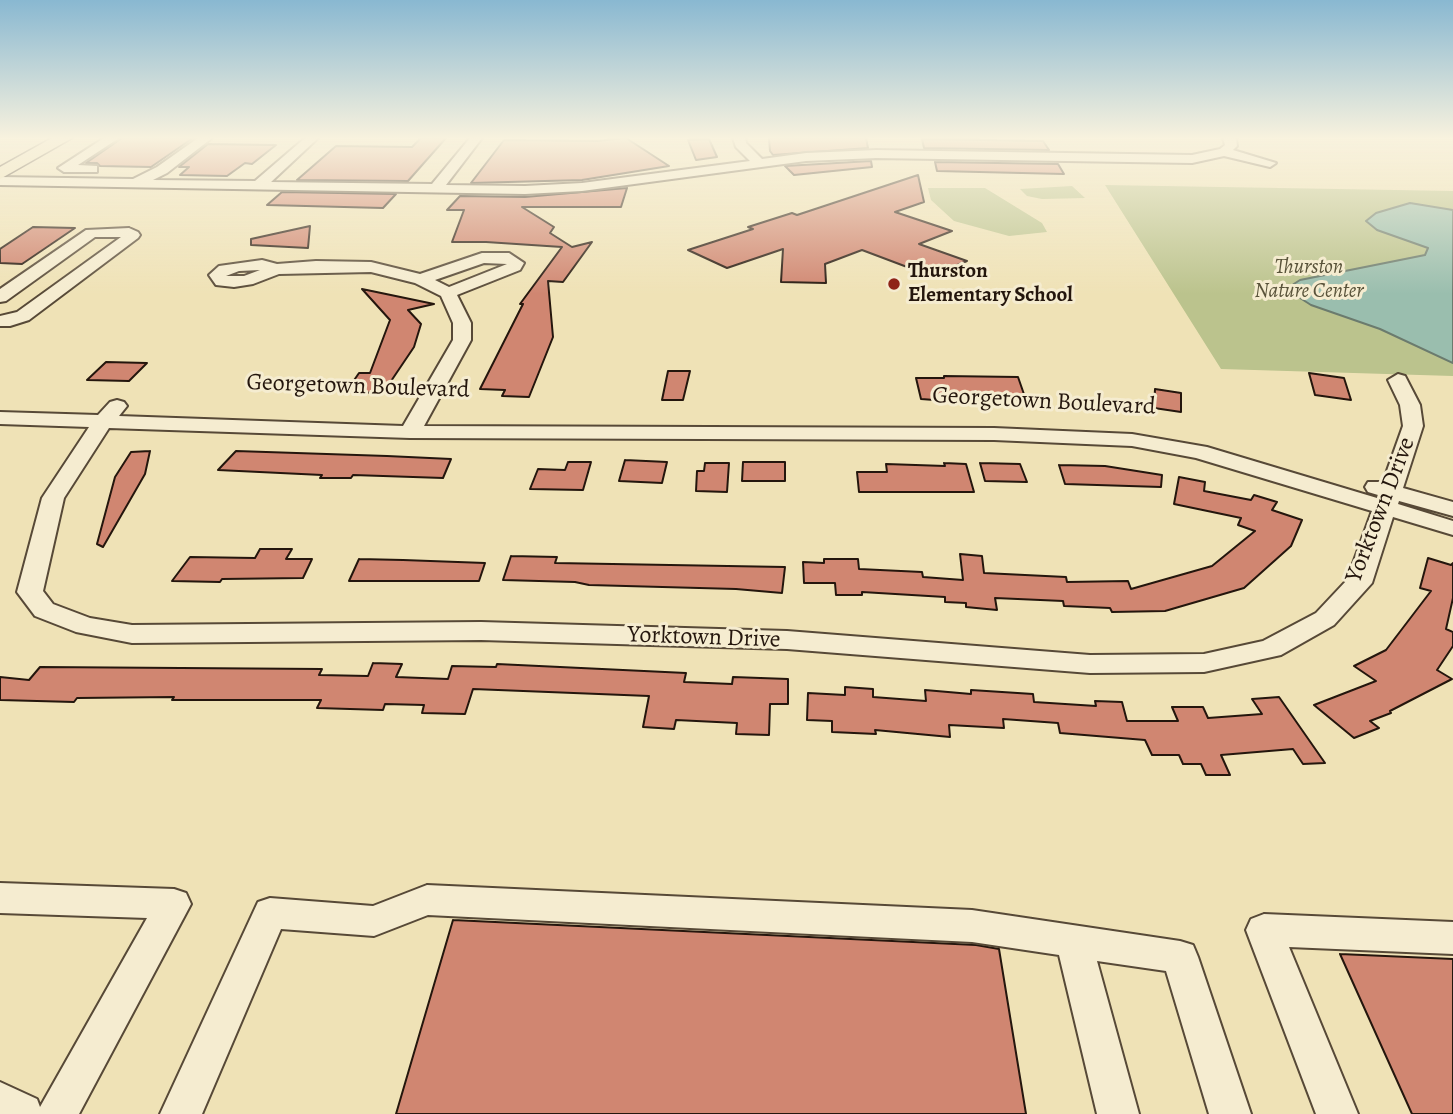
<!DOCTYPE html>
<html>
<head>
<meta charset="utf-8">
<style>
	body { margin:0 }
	canvas { display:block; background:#efe2b6 }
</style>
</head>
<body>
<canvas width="1453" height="1114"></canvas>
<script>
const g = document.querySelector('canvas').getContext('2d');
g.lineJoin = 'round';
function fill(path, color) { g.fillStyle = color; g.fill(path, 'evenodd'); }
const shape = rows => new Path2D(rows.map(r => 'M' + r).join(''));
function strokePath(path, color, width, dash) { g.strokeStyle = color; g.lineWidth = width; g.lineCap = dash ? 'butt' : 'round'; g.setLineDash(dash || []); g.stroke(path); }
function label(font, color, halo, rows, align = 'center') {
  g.font = font + ' Alegreya,serif'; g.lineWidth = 6; g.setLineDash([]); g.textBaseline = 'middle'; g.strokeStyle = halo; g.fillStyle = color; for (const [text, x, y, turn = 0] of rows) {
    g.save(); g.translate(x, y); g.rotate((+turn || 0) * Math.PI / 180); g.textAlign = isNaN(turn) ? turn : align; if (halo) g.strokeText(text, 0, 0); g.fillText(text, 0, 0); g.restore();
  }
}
const green = shape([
	[1105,185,1453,191,1453,376,1221,369],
	[1072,186,1085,198,1042,199,1027,196,1020,189],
	[928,188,985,188,1042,223,1047,232,1009,236,954,221,931,200]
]);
const water = shape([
	[1410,203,1453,210,1453,363,1380,329,1311,305,1286,289,1300,280,1425,255,1428,248,1377,230,1366,221,1376,213,1410,203]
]);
const building = shape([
	[122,138,193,138,151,167,100,166,97,163,86,163,122,138],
	[421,138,446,138,408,181,297,180,336,146,412,147,421,138],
	[626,138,669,166,582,180,471,183,504,140,597,141,626,138],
	[769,138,866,138,868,148,773,155,770,151,769,138],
	[709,139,717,157,696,160,688,140,709,139],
	[922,139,1043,141,1049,150,924,148,922,139],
	[208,144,276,145,252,164,245,163,227,176,180,175,189,167,179,167,208,144],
	[871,161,872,167,794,175,785,166,871,161],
	[935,162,1058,164,1064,174,937,171,935,162],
	[918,175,924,202,895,212,952,231,919,244,967,261,931,276,862,250,825,264,826,283,781,282,783,249,727,268,688,250,753,229,748,227,792,213,797,215,918,175],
	[627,188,621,207,522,207,554,227,550,233,572,247,592,242,563,282,548,281,553,337,529,397,502,396,505,390,480,389,523,304,520,304,562,247,486,242,452,242,464,210,447,210,460,196,525,197,627,188],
	[282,192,396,194,383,208,267,205,282,192],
	[310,226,308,248,251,245,251,239,310,226],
	[33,227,75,228,22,264,0,263,0,249,33,227],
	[362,289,434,304,408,310,421,324,414,347,383,393,346,392,359,373,370,373,390,320,362,289],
	[106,362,147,363,129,381,87,380,106,362],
	[668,371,690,371,683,400,662,400,668,371],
	[1309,373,1344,378,1351,400,1315,395,1309,373],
	[944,376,1018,377,1026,400,959,396,961,402,921,399,916,378,944,378,944,376],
	[1155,389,1181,393,1181,412,1154,408,1155,389],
	[150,451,145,474,103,547,97,544,115,477,131,452,150,451],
	[236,451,387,456,451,459,443,478,353,475,351,478,320,478,322,475,218,470,236,451],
	[625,460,667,462,662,483,619,481,625,460],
	[568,462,591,462,583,490,530,489,538,469,565,470,568,462],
	[743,462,785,462,785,481,742,481,743,462],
	[705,463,729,463,727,492,696,491,697,471,704,471,705,463],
	[944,463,966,464,974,492,859,492,857,472,887,472,886,464,945,466,944,463],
	[980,463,1020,464,1027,482,985,481,980,463],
	[1059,465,1105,466,1162,475,1161,487,1065,484,1059,465],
	[1179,477,1205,482,1204,491,1251,500,1254,495,1277,502,1272,510,1302,520,1291,546,1244,588,1165,611,1112,612,1110,608,1064,606,1063,601,995,598,997,610,966,607,966,603,945,602,945,597,862,592,862,595,836,595,835,583,804,583,803,562,824,563,824,559,858,559,859,569,922,572,923,577,963,580,960,554,982,556,984,573,1066,577,1067,582,1128,581,1131,589,1212,566,1255,531,1238,525,1241,518,1174,504,1179,477],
	[260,549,292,549,286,559,312,559,303,578,222,579,220,582,172,581,190,557,255,558,260,549],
	[511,556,557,557,555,563,785,567,782,593,736,589,589,585,575,582,503,580,511,556],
	[1428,558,1451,565,1453,563,1453,598,1446,629,1453,632,1453,646,1437,670,1452,679,1390,711,1391,713,1370,721,1379,728,1354,738,1314,705,1376,681,1354,666,1386,650,1431,591,1420,588,1428,558],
	[359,559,403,560,485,563,479,581,349,581,359,559],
	[373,663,402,664,396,677,448,679,452,666,496,667,497,664,686,673,684,682,732,684,733,677,788,679,788,704,770,704,769,735,736,734,737,723,676,720,674,729,643,727,649,696,473,689,465,714,422,713,424,705,385,704,383,710,317,708,321,700,172,700,174,697,77,698,74,702,0,700,0,677,29,680,40,667,322,669,319,675,368,676,373,663],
	[845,687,873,689,873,697,926,701,925,690,971,694,971,690,1033,694,1034,702,1096,706,1095,701,1122,702,1127,721,1178,721,1172,707,1203,707,1208,718,1262,714,1252,699,1279,697,1325,763,1303,764,1293,749,1221,755,1230,775,1206,775,1201,764,1183,764,1179,755,1152,755,1145,740,1060,733,1058,723,1003,719,1004,728,949,725,950,737,875,730,876,734,832,732,832,721,807,720,808,693,845,695,845,687],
	[453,920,976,945,999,949,1026,1114,396,1114,453,920],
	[1340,954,1453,959,1453,1114,1412,1114,1340,954]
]);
const minor = shape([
	[104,138,119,138,78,165,97,166,97,172,64,172,58,168,104,138],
	[198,138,212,138,167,173,153,180,255,181,305,138,318,138,271,182,432,184,470,138,482,138,446,185,525,186,582,183,750,161,736,147,733,138,745,138,746,143,762,159,806,153,876,150,1192,155,1220,149,1225,145,1223,138,1236,138,1237,146,1233,150,1276,163,1270,167,1224,156,1192,163,876,158,806,161,582,191,525,194,0,185,0,177,133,179,157,167,198,138],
	[129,228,138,232,140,235,138,238,29,320,10,326,0,326,0,316,17,312,121,237,95,237,6,301,0,302,0,289,86,230,129,228],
	[482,253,509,253,524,263,520,270,457,295,471,323,471,340,424,426,994,428,1132,434,1207,447,1377,498,1378,495,1368,492,1365,487,1368,482,1383,482,1403,426,1400,405,1388,380,1398,374,1405,376,1420,405,1423,426,1403,488,1453,502,1453,516,1399,501,1398,504,1453,521,1453,535,1393,517,1372,583,1334,625,1281,655,1204,672,1090,673,787,649,481,640,132,643,76,632,35,616,17,592,42,498,89,427,0,424,0,412,98,415,110,402,117,400,124,402,127,406,119,416,403,426,453,340,453,323,441,296,415,283,371,272,279,274,253,284,234,287,216,285,209,275,219,266,262,260,277,264,316,261,371,262,420,274,482,253],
	[484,263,507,264,449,287,435,280,484,263],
	[260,270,244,276,226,276,239,271,260,270],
	[109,428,410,438,994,440,1132,446,1196,458,1372,511,1347,580,1316,613,1263,641,1204,654,1090,655,787,631,481,622,132,625,90,618,53,604,43,591,64,498,109,428],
	[0,883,174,889,186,893,191,904,79,1114,0,1114,0,1082,37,1099,40,1107,147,918,0,913,0,883],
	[427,885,972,910,1180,941,1193,945,1198,957,1251,1114,1209,1114,1166,971,1097,961,1139,1114,1097,1114,1059,955,972,942,428,915,374,936,281,929,202,1114,160,1114,258,902,270,898,373,906,427,885],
	[1264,914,1453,922,1453,954,1289,947,1358,1114,1316,1114,1246,930,1251,919,1264,914]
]);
const major = shape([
	[52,138,72,138,0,179,0,167,52,138]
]);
const markers = [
	[894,284,7,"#8f2418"]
];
const farParknames = [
	["Thurston",1309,268],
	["Nature Center",1309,292]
];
const farPoinames = [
	["Thurston",908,272],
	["Elementary School",908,296]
];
const streetNames = [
	["Georgetown Boulevard",358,387,2],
	["Georgetown Boulevard",1044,402,3],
	["Yorktown Drive",1381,510,-69],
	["Yorktown Drive",704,638,2]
];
fill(green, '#bbc38d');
fill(water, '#9abeae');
strokePath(water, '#6b7b6e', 2);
fill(building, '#d08671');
strokePath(building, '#24160d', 2);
strokePath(minor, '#574937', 4);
strokePath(major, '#24160d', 3);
fill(minor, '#f5ecd0');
fill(major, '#efe2b6');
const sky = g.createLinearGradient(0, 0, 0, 294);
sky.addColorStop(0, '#89b8d1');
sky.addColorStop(0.47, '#f8f2de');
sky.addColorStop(1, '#f8f2de00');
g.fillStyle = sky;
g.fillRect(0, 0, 1453, 294);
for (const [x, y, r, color] of markers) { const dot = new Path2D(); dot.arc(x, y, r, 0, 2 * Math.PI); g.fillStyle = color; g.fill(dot); strokePath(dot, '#f5ecd0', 2.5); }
label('italic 21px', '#59533a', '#f5ecd0', farParknames);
label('bold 21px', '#24160d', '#f5ecd0', farPoinames, 'left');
label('24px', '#24160d', '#f5ecd0', streetNames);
</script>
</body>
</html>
